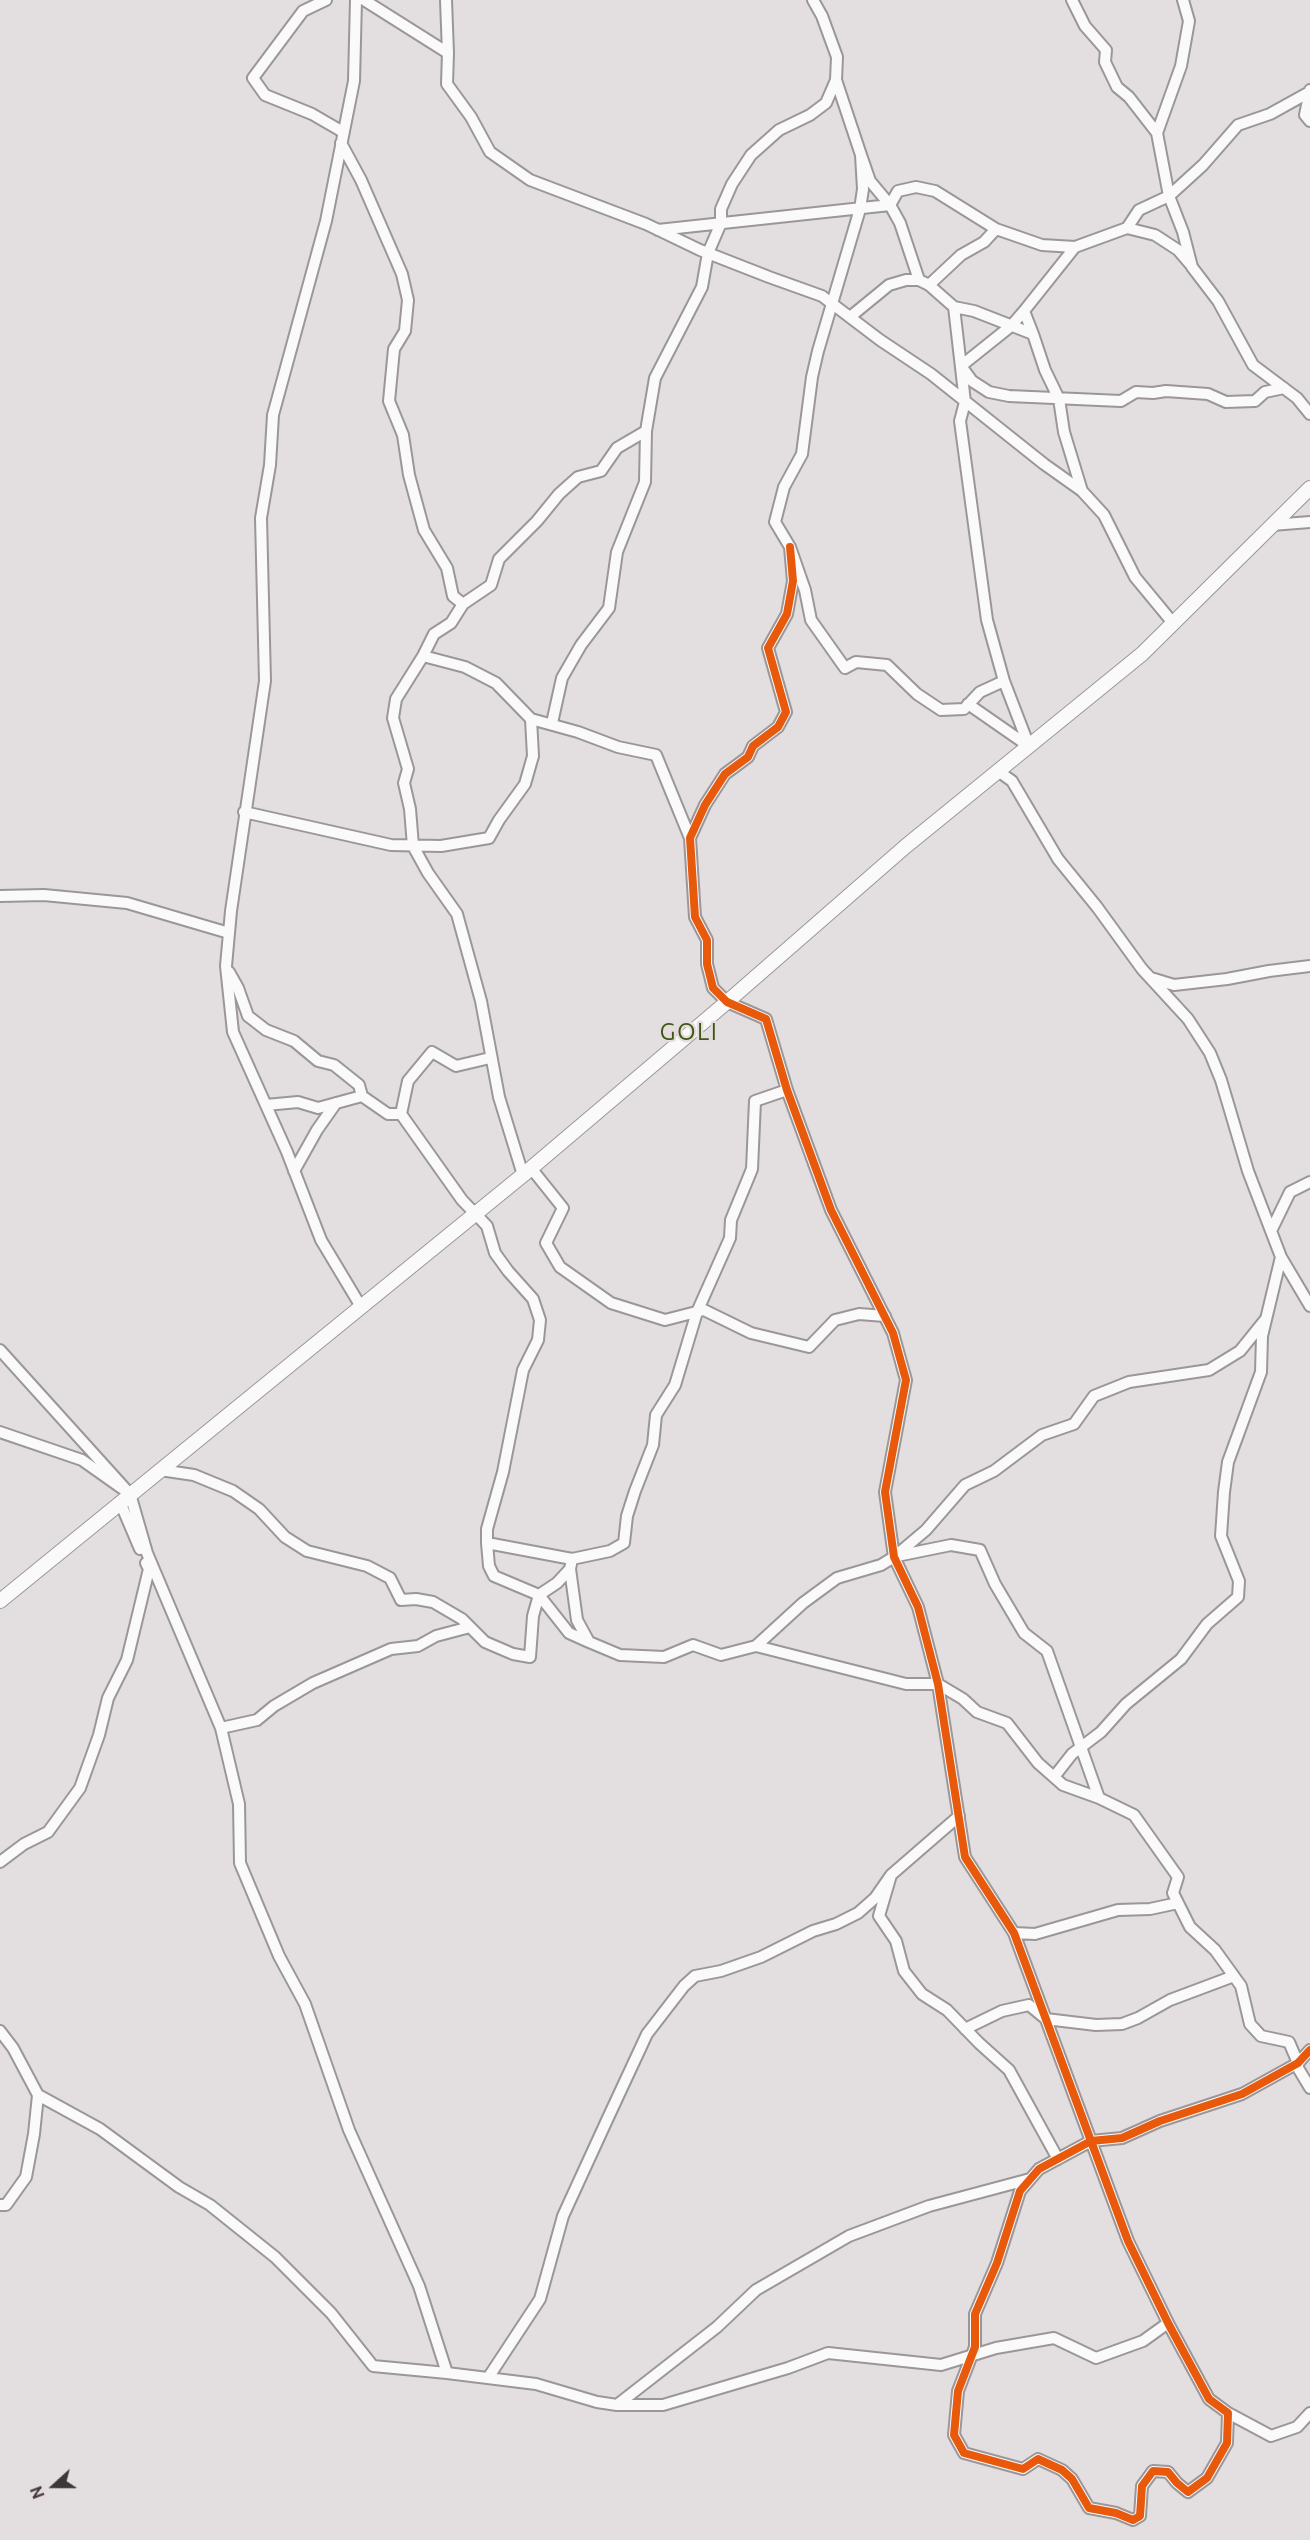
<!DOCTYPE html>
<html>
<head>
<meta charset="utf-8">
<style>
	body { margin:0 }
	#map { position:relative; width:1310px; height:2540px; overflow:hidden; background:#e3dedf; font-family:Ubuntu,sans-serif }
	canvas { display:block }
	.north { position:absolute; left:24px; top:2456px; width:60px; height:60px; -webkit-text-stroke:4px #e6dbde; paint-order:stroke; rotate:249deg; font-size:16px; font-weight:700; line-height:24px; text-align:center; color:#3c3739 }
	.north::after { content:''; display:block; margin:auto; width:21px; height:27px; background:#3c3739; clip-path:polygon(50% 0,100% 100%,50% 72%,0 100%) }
</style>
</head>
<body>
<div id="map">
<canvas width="1310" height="2540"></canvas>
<div class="north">N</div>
</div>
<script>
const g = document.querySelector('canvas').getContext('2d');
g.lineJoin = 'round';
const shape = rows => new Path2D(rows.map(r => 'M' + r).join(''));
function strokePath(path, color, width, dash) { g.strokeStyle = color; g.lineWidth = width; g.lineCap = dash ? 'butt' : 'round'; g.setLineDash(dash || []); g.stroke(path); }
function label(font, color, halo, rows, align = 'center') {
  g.font = font + ' Ubuntu,sans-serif'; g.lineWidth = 4.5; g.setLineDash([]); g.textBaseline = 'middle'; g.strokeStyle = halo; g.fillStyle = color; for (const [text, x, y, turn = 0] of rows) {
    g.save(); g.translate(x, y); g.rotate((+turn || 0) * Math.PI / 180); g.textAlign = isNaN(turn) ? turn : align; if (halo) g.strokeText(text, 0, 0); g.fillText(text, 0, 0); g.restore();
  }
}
const street = shape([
	[326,0,303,11,253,78,265,95,312,114,343,132],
	[356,0,354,81,326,221,273,415,270,465,261,518,265,681,231,911,226,966,233,1032,287,1152,321,1240,360,1305],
	[364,0,448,53,447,84,471,117,490,152,530,180,646,224,700,250,769,277,822,296,880,340,931,374,1044,464,1082,491,1104,515,1135,577,1173,623],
	[446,0,448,53],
	[813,0,822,16,837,57,836,80,861,155,870,181,890,205,900,223,919,280],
	[1310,90,1305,115,1310,121],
	[1308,93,1270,114,1238,125,1203,165,1169,196,1183,232,1192,267,1218,301,1253,365,1297,398,1310,414],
	[1157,133,1181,66,1189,21,1183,0],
	[341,143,361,180,402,274,408,300,405,331,394,349,389,401,403,435,409,475,424,530,447,568,453,596,463,604,451,623,434,634,423,656,396,699,393,718,408,769,404,783,410,809,413,846,428,873,457,914,481,1001,499,1097,523,1175],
	[861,155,863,189,860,209,818,351,812,377,802,454,784,487,775,522,790,547,805,590,811,620,845,668,856,662,887,665,917,694,941,710,964,709,980,692,1004,681],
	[1127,228,1155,235,1178,250,1190,264],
	[658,230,890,205,898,191,916,187,935,191,996,229,1042,245,1075,247],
	[929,285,961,255,984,242,996,229],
	[954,307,965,402,960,421,987,620,1004,681,1029,746],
	[1024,311,1011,326,961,366,972,381,989,392,1009,396,1121,401,1136,392,1153,393,1166,391,1208,394,1226,402,1255,401,1265,392,1284,388],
	[850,317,889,285,906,280,919,280,929,285,954,307,974,311,1033,334,1045,370,1059,399,1064,432,1082,491],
	[1033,334,1024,311,1075,247,1127,228,1139,210,1169,196,1157,133,1129,97,1117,87,1105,62,1106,50,1085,26,1072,0],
	[1272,525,1310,522],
	[790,547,793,581,787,614,768,648,786,712,778,727,753,746,748,757,725,774,705,805,690,838,695,917,707,940,707,964,713,988,727,1002,766,1019,787,1090,831,1210,893,1333,906,1380,885,1492,894,1557,918,1607,938,1684,965,1857,1014,1933,1091,2141,1128,2241,1168,2323,1209,2399,1228,2413,1227,2443,1207,2478,1188,2492,1177,2483,1168,2472,1153,2471,1142,2486,1140,2516,1133,2520,1116,2513,1089,2508,1072,2479,1062,2470,1038,2459,1023,2469,964,2453,954,2435,958,2391,975,2347,975,2314,997,2263,1020,2191,1039,2169,1091,2141,1122,2138,1160,2121,1242,2094,1298,2063,1310,2050],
	[463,604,491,585,499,559,537,521,559,494,578,477,601,471,617,448,646,431,655,378,702,287,708,253,721,223,721,209,732,184,751,155,779,130,810,115,826,103,836,80],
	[423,656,465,667,496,683,531,719,578,732,618,747,656,755,690,838],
	[968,704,1027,745],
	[552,723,562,678,581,645,609,608,617,552,645,482,646,431],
	[998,771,1012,781,1058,859,1097,907,1142,969,1188,1019,1210,1053,1221,1080,1248,1171,1281,1257,1262,1336,1261,1372,1228,1462,1224,1492,1221,1536,1239,1581,1238,1597,1207,1624,1181,1659,1126,1704,1101,1732,1072,1754,1054,1777],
	[244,812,391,845,441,846,489,838,499,820,525,784,533,756,531,719],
	[0,896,44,895,127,903,229,933],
	[229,972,238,988,248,1016,266,1030,294,1041,318,1061,334,1065,359,1085,362,1096],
	[1151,978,1174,985,1227,979,1269,971,1310,966],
	[266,1105,298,1102,318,1108,362,1096,388,1114,401,1114,462,1200,487,1226,495,1253,508,1271,533,1299,540,1320,538,1340,523,1370,503,1472,487,1529,487,1543,572,1559,570,1569,577,1620,589,1642,620,1655,664,1657,693,1645,721,1655,756,1646,906,1684,938,1684,963,1699,977,1712,1007,1723,1038,1763,1063,1785,1099,1798,1134,1815,1178,1877,1173,1893,1190,1927,1215,1950,1241,1986,1250,2024,1261,2036,1289,2042,1298,2063,1298,2068,1310,2088],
	[401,1114,408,1081,432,1052,456,1066,490,1058],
	[531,1168,563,1208,546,1243,560,1267,611,1303,665,1320,704,1310,751,1333,809,1347,835,1320,859,1314,885,1316],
	[294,1171,317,1130,336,1103],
	[1271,1231,1290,1192,1310,1182],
	[1281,1257,1310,1306],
	[0,1350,130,1494,82,1460,0,1432],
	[160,1470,194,1475,233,1491,259,1509,285,1537,307,1551,367,1566,390,1578,401,1600,416,1599,433,1602,462,1619,485,1642,513,1654,530,1657,533,1616,539,1595,557,1583,570,1569],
	[130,1494,147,1553,221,1728,239,1804,240,1863,279,1956,305,2004,349,2130,419,2286,447,2373,536,2384,597,2402,617,2405,717,2327,756,2290,849,2236,929,2206,1030,2179],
	[120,1502,140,1549],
	[487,1543,489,1566,494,1576,539,1595,569,1633,589,1642],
	[897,1556,951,1545,980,1550,995,1584,1024,1633,1047,1651,1099,1798],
	[572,1559,610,1551,624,1543,627,1516,635,1491,653,1445,656,1415,675,1385,697,1312,730,1238,731,1220,752,1169,755,1101,787,1090],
	[756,1646,803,1603,837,1578,881,1565,894,1557,926,1530,965,1485,994,1471,1042,1435,1074,1424,1094,1396,1129,1382,1209,1370,1240,1351,1265,1320],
	[221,1728,257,1720,274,1706,313,1683,391,1649,418,1646,436,1636,470,1627],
	[959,1816,891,1875,879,1916,896,1941,904,1971,922,1994,947,2010,979,2043,1009,2070,1058,2159],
	[0,1862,24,1844,48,1832,80,1788,99,1735,108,1698,127,1660,149,1569,146,1563],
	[1014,1933,1035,1934,1118,1910,1150,1909,1178,1903],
	[965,2029,1002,2011,1029,2005,1046,2019,1096,2025,1122,2024,1138,2018,1170,2000,1234,1976],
	[0,2031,13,2048,38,2095,100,2129,179,2187,210,2205,275,2257,331,2313,373,2366,447,2373],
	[0,2205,6,2205,26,2177,34,2134,38,2095],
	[488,2378,540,2299,563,2216,607,2120,647,2034,684,1986,695,1976,721,1971,761,1957,813,1931,836,1924,858,1913,875,1898,891,1875],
	[617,2405,663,2405,788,2368,828,2353,941,2365,996,2348,1054,2338,1096,2358,1143,2341,1168,2323],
	[1228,2413,1271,2436,1297,2427,1310,2413]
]);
const secondary = shape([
	[0,1601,523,1175,727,1002,906,846,1142,654,1310,488]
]);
const cycleway = shape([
	[790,547,793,581,787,614,768,648,786,712,778,727,753,746,748,757,725,774,705,805,690,838,695,917,707,940,707,964,713,988,727,1002,766,1019,787,1090,831,1210,893,1333,906,1380,885,1492,894,1557,918,1607,938,1684,965,1857,1014,1933,1091,2141,1128,2241,1168,2323,1209,2399,1228,2413,1227,2443,1207,2478,1188,2492,1177,2483,1168,2472,1153,2471,1142,2486,1140,2516,1133,2520,1116,2513,1089,2508,1072,2479,1062,2470,1038,2459,1023,2469,964,2453,954,2435,958,2391,975,2347,975,2314,997,2263,1020,2191,1039,2169,1091,2141,1122,2138,1160,2121,1242,2094,1298,2063,1310,2050]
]);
const quarterNames = [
	["GOLI",689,1032]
];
strokePath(street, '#9b9798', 14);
strokePath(secondary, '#9b9798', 16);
strokePath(street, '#fbfafa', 10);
strokePath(secondary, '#fbfafa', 14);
strokePath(cycleway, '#e8590c', 8);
g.letterSpacing = '1.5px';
label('24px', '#3e5913', '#e6dbde', quarterNames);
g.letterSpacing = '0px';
</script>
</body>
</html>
